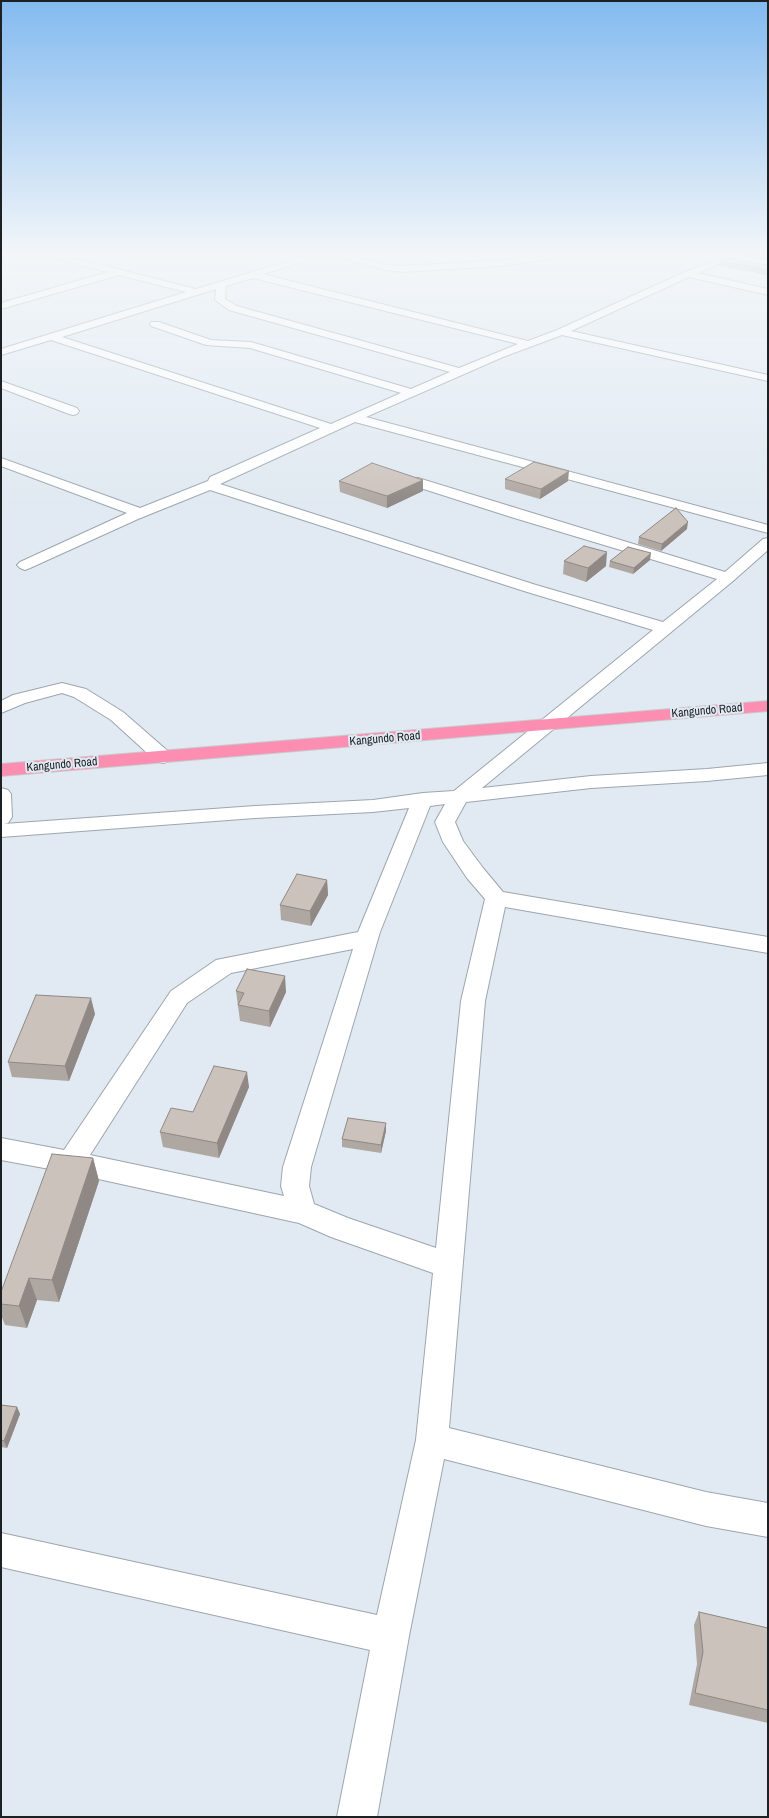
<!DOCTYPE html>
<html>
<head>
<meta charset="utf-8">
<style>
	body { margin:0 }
	#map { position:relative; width:769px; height:1818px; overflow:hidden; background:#e1eaf2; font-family:"Archivo Narrow",sans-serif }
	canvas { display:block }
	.frame { position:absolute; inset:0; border:2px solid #1e2124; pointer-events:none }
</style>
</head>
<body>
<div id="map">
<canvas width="769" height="1818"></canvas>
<div class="frame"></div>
</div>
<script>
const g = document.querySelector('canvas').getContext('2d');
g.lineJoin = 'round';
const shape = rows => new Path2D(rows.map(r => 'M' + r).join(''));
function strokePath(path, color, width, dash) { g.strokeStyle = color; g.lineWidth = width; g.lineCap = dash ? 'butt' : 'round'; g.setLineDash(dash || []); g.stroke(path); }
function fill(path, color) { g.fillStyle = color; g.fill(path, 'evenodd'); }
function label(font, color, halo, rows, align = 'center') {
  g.font = font + ' "Archivo Narrow",sans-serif'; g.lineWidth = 4; g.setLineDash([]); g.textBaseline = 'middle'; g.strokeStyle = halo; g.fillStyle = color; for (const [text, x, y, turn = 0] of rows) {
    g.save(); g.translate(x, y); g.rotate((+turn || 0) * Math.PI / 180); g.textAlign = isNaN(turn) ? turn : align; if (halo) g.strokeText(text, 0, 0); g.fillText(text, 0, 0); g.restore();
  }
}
const minor = shape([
	[41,253,54,253,196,289,315,253,327,253,326,255,263,274,528,341,557,330,685,272,732,253,743,253,698,273,768,289,768,295,689,277,571,331,768,375,768,381,562,335,503,357,366,417,768,525,768,533,355,422,220,484,536,585,663,622,717,579,511,517,408,484,406,481,408,478,418,478,725,572,763,539,768,538,768,550,733,581,482,788,591,776,707,769,768,763,768,775,707,781,591,788,466,802,455,822,463,841,483,868,503,892,768,937,768,953,505,907,485,1001,449,1428,706,1492,768,1503,768,1537,706,1526,444,1459,409,1636,377,1817,337,1817,370,1650,1,1567,1,1533,377,1615,416,1440,433,1273,331,1237,299,1223,71,1173,1,1160,1,1138,64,1150,171,991,216,960,358,932,409,808,373,812,255,818,1,837,1,788,8,790,11,794,12,817,8,823,4,824,255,806,373,800,423,793,454,791,653,630,524,591,210,490,138,519,30,568,25,570,20,568,17,565,20,562,127,513,1,466,1,458,140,508,208,481,210,477,320,428,51,340,1,355,1,349,186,292,119,275,1,309,1,303,108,272,42,255,41,253],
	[253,278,518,344,459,368,237,306,225,299,226,286,253,278],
	[216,289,215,300,229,310,450,372,411,389,251,342,211,340,159,322,151,322,150,324,151,326,206,345,250,348,401,393,331,424,62,337,216,289],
	[445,804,435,822,443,842,467,878,485,899,461,1001,436,1248,348,1218,314,1204,309,1186,311,1167,380,932,430,806,445,804],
	[353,949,283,1167,281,1186,284,1196,90,1155,187,1003,231,973,353,949],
	[163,253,177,253,183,256,179,259,164,255,163,253],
	[329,253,342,253,388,265,403,266,502,260,554,253,560,253,561,255,557,258,502,266,403,272,385,270,330,255,329,253],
	[1,381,77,408,79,411,77,414,73,415,69,414,1,388,1,381],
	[62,683,86,689,123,712,170,753,172,757,170,761,163,763,156,761,111,720,74,697,62,693,25,703,1,713,1,701,13,695,62,683]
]);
const highway = shape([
	[768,701,768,711,1,776,1,764,768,701]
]);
const wall = shape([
	[741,253,768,253,768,261,740,256],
	[720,261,768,265,768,276,758,274,758,273,719,266],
	[505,479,568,481,540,499,505,489],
	[423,480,423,491,387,508,340,492,339,481],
	[687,529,661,551,638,544,639,537],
	[650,560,633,574,609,567,610,561],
	[564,561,606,566,586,582,563,574],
	[327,880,328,895,311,926,281,920,280,905],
	[236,991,286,992,270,1027,240,1021],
	[95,1014,69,1081,12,1077,8,1062],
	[249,1087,219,1158,163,1147,160,1132,193,1112],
	[386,1123,386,1131,381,1153,342,1147,342,1139],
	[93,1158,99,1181,59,1302,37,1300,27,1328,5,1325,1,1315,1,1292],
	[1,1405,17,1407,20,1414,7,1448,1,1447],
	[699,1612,768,1628,768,1723,689,1705,697,1664,694,1625]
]);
const shadedWall = shape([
	[569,471,568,481,540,499,541,489],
	[423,480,423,491,387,508,387,496],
	[688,522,687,529,661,551,662,544],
	[607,552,606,566,586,582,588,568],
	[651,553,650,560,633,574,634,568],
	[327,880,328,895,311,926,310,911],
	[285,976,286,992,270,1027,269,1011],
	[91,998,95,1014,69,1081,65,1066],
	[247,1072,249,1087,219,1158,217,1143],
	[386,1123,386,1131,381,1153,381,1145],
	[93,1158,99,1181,59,1302,52,1280],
	[29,1278,37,1300,27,1328,19,1306],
	[17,1407,20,1414,7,1448,4,1441]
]);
const building = shape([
	[748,253,768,253,768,256,748,253],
	[728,258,768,265,768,271,759,269,761,268,720,261,728,258],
	[534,462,569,471,541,489,505,479,534,462],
	[372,463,423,480,387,496,339,481,372,463],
	[676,508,688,522,662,544,639,537,676,508],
	[584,546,607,552,588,568,564,561,584,546],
	[628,547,651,553,634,568,610,561,628,547],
	[297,874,327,880,310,911,280,905,297,874],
	[247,969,285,976,269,1011,238,1005,244,993,236,991,247,969],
	[36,995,91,998,65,1066,8,1062,36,995],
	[214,1066,247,1072,217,1143,160,1132,171,1108,193,1112,214,1066],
	[348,1118,386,1123,381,1145,342,1139,348,1118],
	[52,1154,93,1158,52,1280,29,1278,19,1306,1,1304,1,1292,52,1154],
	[1,1405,17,1407,4,1441,1,1440,1,1405],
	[699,1612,768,1628,768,1710,695,1693,703,1652,699,1612]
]);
const streetNames = [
	["Kangundo Road",707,711,-5],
	["Kangundo Road",385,739,-5],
	["Kangundo Road",62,765,-5]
];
strokePath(minor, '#9da6ad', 2);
strokePath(highway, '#c9caca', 2);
fill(minor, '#fff');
fill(highway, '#fc8eb2');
fill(wall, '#afa7a2');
fill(shadedWall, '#8f8884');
fill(building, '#ccc2bc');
strokePath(building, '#8f8884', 1);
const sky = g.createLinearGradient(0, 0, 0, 507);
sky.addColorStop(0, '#83baf0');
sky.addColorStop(0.5, '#f2f6f9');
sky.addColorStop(1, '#f2f6f900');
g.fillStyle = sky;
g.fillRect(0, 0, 769, 507);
label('12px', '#1e2124', '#e1eaf2', streetNames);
</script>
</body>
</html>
